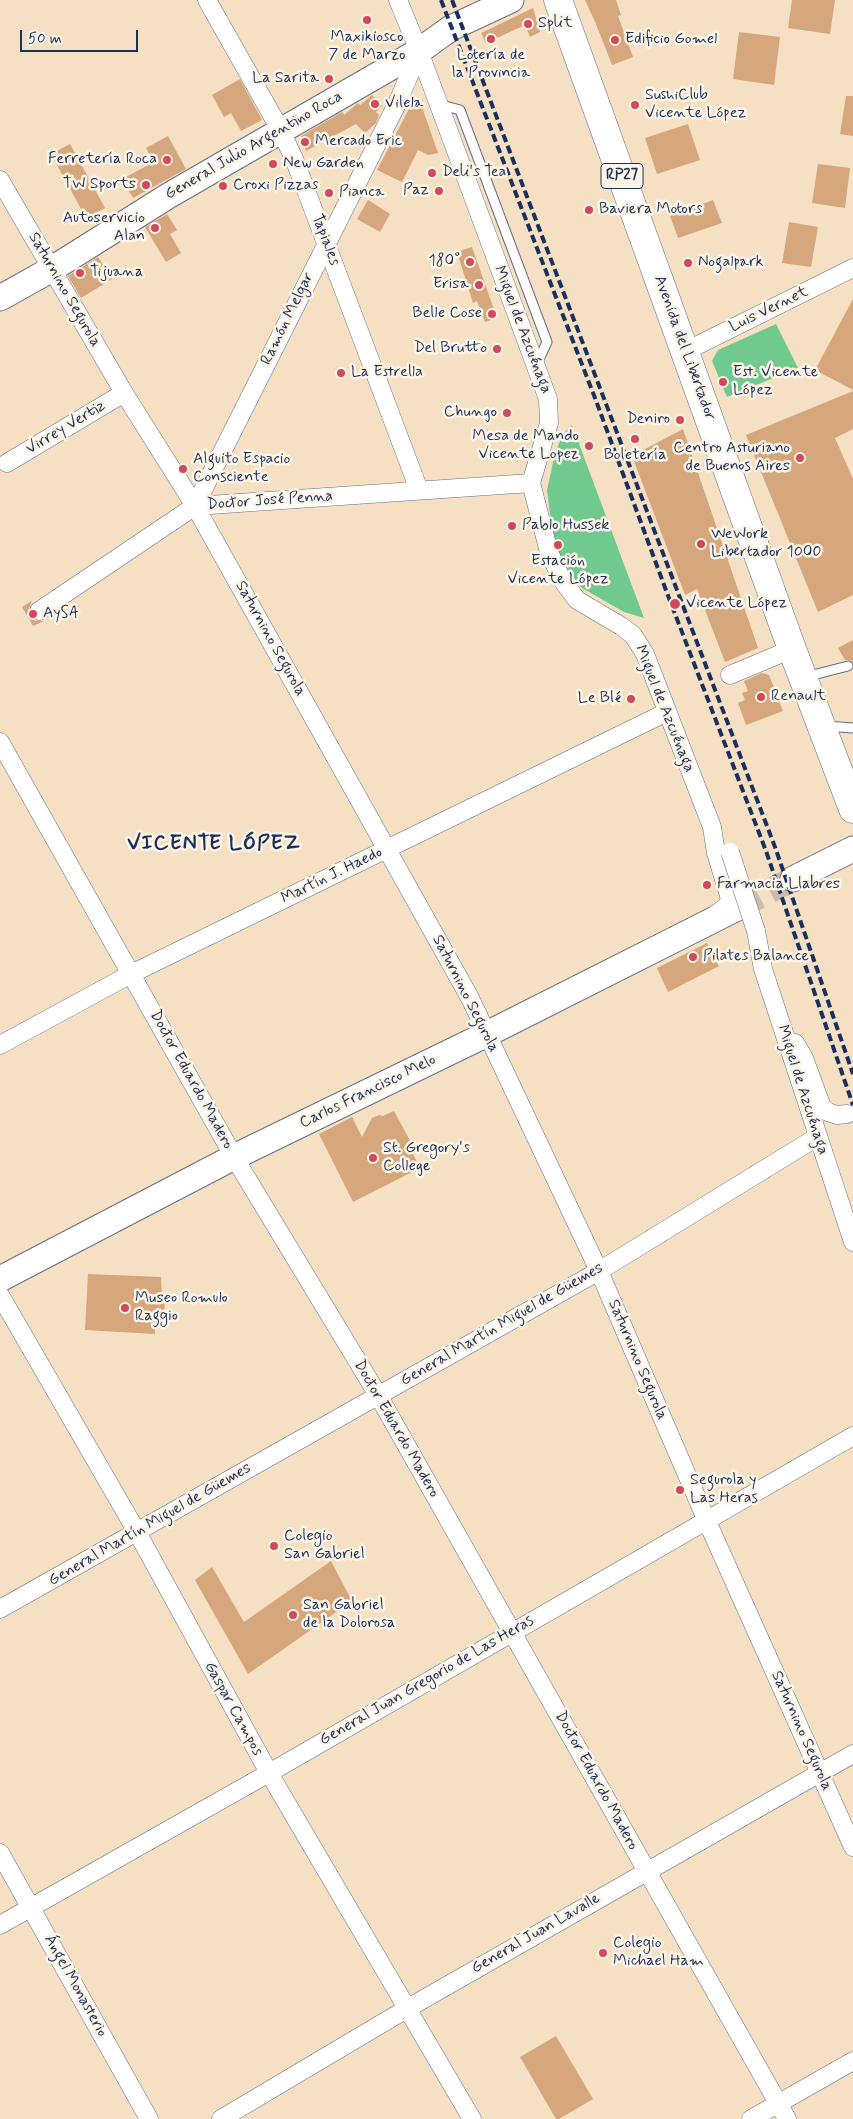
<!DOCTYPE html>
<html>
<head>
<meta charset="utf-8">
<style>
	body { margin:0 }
	#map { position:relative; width:853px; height:2119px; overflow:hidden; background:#f5e0c4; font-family:Mynerve,sans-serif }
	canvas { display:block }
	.scale { position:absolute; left:20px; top:30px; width:118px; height:22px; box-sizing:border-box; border:2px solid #1b2f5e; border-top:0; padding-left:6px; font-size:15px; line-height:18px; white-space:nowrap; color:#1b2f5e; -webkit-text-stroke:4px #fcf5e5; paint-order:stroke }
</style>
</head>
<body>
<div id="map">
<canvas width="853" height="2119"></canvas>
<div class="scale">50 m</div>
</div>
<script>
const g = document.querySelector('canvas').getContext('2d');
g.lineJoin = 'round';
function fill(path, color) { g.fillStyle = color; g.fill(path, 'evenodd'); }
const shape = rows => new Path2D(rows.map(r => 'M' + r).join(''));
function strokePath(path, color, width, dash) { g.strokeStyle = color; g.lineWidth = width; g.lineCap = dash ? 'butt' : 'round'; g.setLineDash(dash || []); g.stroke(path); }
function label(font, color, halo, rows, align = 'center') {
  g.font = font + ' Mynerve,sans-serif'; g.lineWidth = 5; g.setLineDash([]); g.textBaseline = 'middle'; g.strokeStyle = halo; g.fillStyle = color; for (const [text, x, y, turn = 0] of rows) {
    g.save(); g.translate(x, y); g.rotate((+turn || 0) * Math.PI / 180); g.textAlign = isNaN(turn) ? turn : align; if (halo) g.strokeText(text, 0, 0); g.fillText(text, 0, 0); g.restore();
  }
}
const green = shape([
	[776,324,798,368,727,397,712,361,718,350],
	[572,425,644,618,624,612,582,588,568,570,556,548,551,522,547,490,555,453,563,434]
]);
const building = shape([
	[585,0,616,0,621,15,618,16,633,57,612,65,596,24],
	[792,0,835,0,830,34,788,28],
	[533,8,540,32,530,37,525,25,486,43,481,33],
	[739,32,780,37,774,85,733,79],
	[240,79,262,120,241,131,231,113,224,117,212,95],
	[372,95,382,106,376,112,379,115,376,123,365,133,356,124,306,151,301,136,342,112,344,115,358,103,360,105],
	[846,96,853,96,853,136,840,134],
	[410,107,422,107,438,153,428,155,418,150,402,182,377,170],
	[688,124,700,160,657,174,645,138],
	[168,136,186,169,133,198,122,179,154,162,146,148],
	[70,144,105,208,86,218,51,154],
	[818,164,850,168,845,208,812,203],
	[368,200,390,214,380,232,357,219],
	[713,200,722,223,678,238,670,216],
	[167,214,177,230,170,234,181,253,166,262,145,227],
	[789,222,818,227,811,267,782,263],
	[472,247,497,318,485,322,477,301,473,303,457,252],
	[98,257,112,279,81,298,68,276],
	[853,299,853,390,815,370],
	[853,391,853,429,835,438,853,479,853,595,818,612,746,435],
	[683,429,758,648,725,662,697,589,685,595,632,456],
	[32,601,28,611,30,616,35,621,44,621,33,626,22,607],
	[853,640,853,662,849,660,845,660,838,648],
	[762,673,769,675,783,711,746,725,738,703,745,700,742,693,748,691,744,681],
	[707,943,719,966,668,992,657,968],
	[394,1111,413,1146,410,1148,420,1168,353,1202,319,1134,352,1117,362,1137,372,1118,379,1115,383,1116],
	[88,1274,161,1277,162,1298,165,1298,164,1319,159,1318,159,1322,155,1322,155,1334,85,1330],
	[331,1561,352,1601,248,1674,195,1580,212,1567,244,1622],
	[556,2036,593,2099,559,2119,556,2119,520,2057]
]);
const secondaryTunnel = shape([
	[737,908,793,879]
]);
const lane = shape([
	[438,104,460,110,547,342,536,366],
	[805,677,848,666],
	[826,726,853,728]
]);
const street = shape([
	[207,0,281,131,295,161,419,490],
	[398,0,419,51,548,399,549,423,531,483,549,552,562,580,577,600,621,626,633,635,645,654,712,827,716,853,730,899,727,906,715,915],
	[0,180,124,393,195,506,470,998,599,1271,706,1519,853,1847],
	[686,351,853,268],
	[7,463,124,393],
	[195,506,398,102,419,51],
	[39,611,195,506,531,483],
	[730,675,792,649],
	[0,742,234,1157,378,1395,787,2119],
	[756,931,763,969,853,1242],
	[795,1043,804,1058,822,1107,828,1112,837,1115,847,1114],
	[0,1045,131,974,667,712],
	[0,1295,137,1532,269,1773,472,2119],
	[0,1609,599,1271,817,1137],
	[0,1853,149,2119],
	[0,1925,269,1773,853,1436],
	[221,2119,408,2008,853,1754],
	[751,2119,853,2061]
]);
const secondary = shape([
	[0,298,52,269,168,196,419,51,451,28,511,0],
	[793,879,853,849],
	[0,1279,234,1157,487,1034,737,908]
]);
const primary = shape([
	[558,0,792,649,853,809]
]);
const rail = shape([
	[441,0,595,398,667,593,766,851,853,1105],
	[452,0,775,847,853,1074]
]);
const streetBridge = shape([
	[730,852,756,931]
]);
const markers = [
	[367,20,5,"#d1495b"],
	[528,24,5,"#d1495b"],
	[491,39,5,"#d1495b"],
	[615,40,5,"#d1495b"],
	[329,79,5,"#d1495b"],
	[375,104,5,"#d1495b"],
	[635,105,5,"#d1495b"],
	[305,142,5,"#d1495b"],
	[167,160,5,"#d1495b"],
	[273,164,5,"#d1495b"],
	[432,173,5,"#d1495b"],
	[146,185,5,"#d1495b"],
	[223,186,5,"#d1495b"],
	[439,191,5,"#d1495b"],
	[329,193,5,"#d1495b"],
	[589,210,5,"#d1495b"],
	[155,228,5,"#d1495b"],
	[470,262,5,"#d1495b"],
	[688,263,5,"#d1495b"],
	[80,273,5,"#d1495b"],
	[479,285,5,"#d1495b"],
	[492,314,5,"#d1495b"],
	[497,349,5,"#d1495b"],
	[341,373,5,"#d1495b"],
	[723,382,5,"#d1495b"],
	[507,413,5,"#d1495b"],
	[680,420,5,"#d1495b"],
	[635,439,5,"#d1495b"],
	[589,446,5,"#d1495b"],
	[800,458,5,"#d1495b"],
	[183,469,5,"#d1495b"],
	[512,526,5,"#d1495b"],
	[701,544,5,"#d1495b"],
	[558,545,5,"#d1495b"],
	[675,604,6,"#d1495b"],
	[33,614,5,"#d1495b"],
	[761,697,5,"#d1495b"],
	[631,699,5,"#d1495b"],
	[707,885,5,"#d1495b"],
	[693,957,5,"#d1495b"],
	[373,1158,5,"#d1495b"],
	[125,1308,5,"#d1495b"],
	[680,1490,5,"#d1495b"],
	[274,1546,5,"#d1495b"],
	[293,1615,5,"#d1495b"],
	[603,1953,5,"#d1495b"]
];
const shields = [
	[622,176,42]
];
const shieldNames = [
	["RP27",622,176]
];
const poiNames = [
	["Split",538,24],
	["Maxikiosco",367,38,"center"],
	["7 de Marzo",367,56,"center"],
	["Edificio Gomel",625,40],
	["Lotería de",491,56,"center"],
	["la Provincia",491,74,"center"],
	["La Sarita",319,79,"right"],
	["SushiClub",645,96],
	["Vicente López",645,114],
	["Vilela",385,104],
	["Mercado Eric",315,142],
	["Ferretería Roca",157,160,"right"],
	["New Garden",283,164],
	["Deli's Tea",442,173],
	["TW Sports",136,185,"right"],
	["Croxi Pizzas",233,186],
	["Paz",429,191,"right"],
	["Pianca",339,193],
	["Baviera Motors",599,210],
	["Autoservicio",145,219,"right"],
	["Alan",145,237,"right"],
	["180°",460,262,"right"],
	["Nogalpark",698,263],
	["Tijuana",90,273],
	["Erisa",469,285,"right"],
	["Belle Cose",482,314,"right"],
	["Del Brutto",487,349,"right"],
	["La Estrella",351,373],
	["Est. Vicente",733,373],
	["López",733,391],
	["Chungo",497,413,"right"],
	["Deniro",670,420,"right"],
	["Mesa de Mando",579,437,"right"],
	["Vicente Lopez",579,455,"right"],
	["Centro Asturiano",790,449,"right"],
	["de Buenos Aires",790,467,"right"],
	["Boletería",635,456,"center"],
	["Alguito Espacio",193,460],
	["Consciente",193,478],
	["Pablo Hussek",522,526],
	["WeWork",711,535],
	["Libertador 1000",711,553],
	["Estación",558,562,"center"],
	["Vicente López",558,580,"center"],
	["Vicente López",686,604],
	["AySA",43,614],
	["Renault",771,697],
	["Le Blé",621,699,"right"],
	["Farmacia Llabres",717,885],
	["Pilates Balance",703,957],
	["St. Gregory's",383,1149],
	["College",383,1167],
	["Museo Romulo",135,1299],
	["Raggio",135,1317],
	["Segurola y",690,1481],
	["Las Heras",690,1499],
	["Colegio",284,1537],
	["San Gabriel",284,1555],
	["San Gabriel",303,1606],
	["de la Dolorosa",303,1624],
	["Colegio",613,1944],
	["Michael Ham",613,1962]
];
const streetNames = [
	["General Julio Argentino Roca",254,146,-30],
	["Tapiales",325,240,69],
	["Saturnino Segurola",64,290,60],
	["Luis Vernet",769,310,-26],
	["Ramón Melgar",288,319,-64],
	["Miguel de Azcuénaga",522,330,69],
	["Avenida del Libertador",684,348,70],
	["Virrey Vertiz",66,428,-31],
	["Doctor José Penna",270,501,-4],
	["Saturnino Segurola",270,639,61],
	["Miguel de Azcuénaga",664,709,68],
	["Martín J. Haedo",332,876,-26],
	["Saturnino Segurola",465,994,63],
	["Doctor Eduardo Madero",191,1080,61],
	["Miguel de Azcuénaga",802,1090,72],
	["Carlos Francisco Melo",368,1092,-26],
	["General Martín Miguel de Güemes",502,1325,-30],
	["Saturnino Segurola",637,1360,67],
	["Doctor Eduardo Madero",396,1429,60],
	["General Martín Miguel de Güemes",150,1525,-30],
	["General Juan Gregorio de Las Heras",427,1681,-30],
	["Gaspar Campos",233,1709,61],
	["Saturnino Segurola",801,1731,66],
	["Doctor Eduardo Madero",596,1781,61],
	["General Juan Lavalle",536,1934,-30],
	["Ángel Monasterio",75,1986,61]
];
const districtNames = [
	["VICENTE LÓPEZ",214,845]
];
fill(green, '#70c98f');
fill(building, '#d6a67c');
strokePath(secondaryTunnel, '#c9bdb0', 25, [25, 12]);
strokePath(lane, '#676d82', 11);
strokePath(street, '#676d82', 19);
strokePath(secondary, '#676d82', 27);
strokePath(primary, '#676d82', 29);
strokePath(lane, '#fff', 9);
strokePath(street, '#fff', 18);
strokePath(secondary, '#fff', 25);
strokePath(primary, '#fff', 28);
strokePath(rail, '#1b2f5e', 4, [8, 4]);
strokePath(streetBridge, '#676d82', 19, []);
strokePath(streetBridge, '#fff', 18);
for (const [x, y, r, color] of markers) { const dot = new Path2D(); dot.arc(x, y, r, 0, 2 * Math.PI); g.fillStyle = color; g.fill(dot); strokePath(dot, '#fcf5e5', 2); }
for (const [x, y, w] of shields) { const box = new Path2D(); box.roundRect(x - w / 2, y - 12.5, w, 25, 4); g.fillStyle = '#fcf5e5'; g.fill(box); strokePath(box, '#1b2f5e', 1); }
label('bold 15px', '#1b2f5e', null, shieldNames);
label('16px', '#1b2f5e', '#fcf5e5', poiNames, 'left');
label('16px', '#1b2f5e', '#fcf5e5', streetNames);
g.letterSpacing = '1px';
label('bold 21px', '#1b2f5e', '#fcf5e5', districtNames);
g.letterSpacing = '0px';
</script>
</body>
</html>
